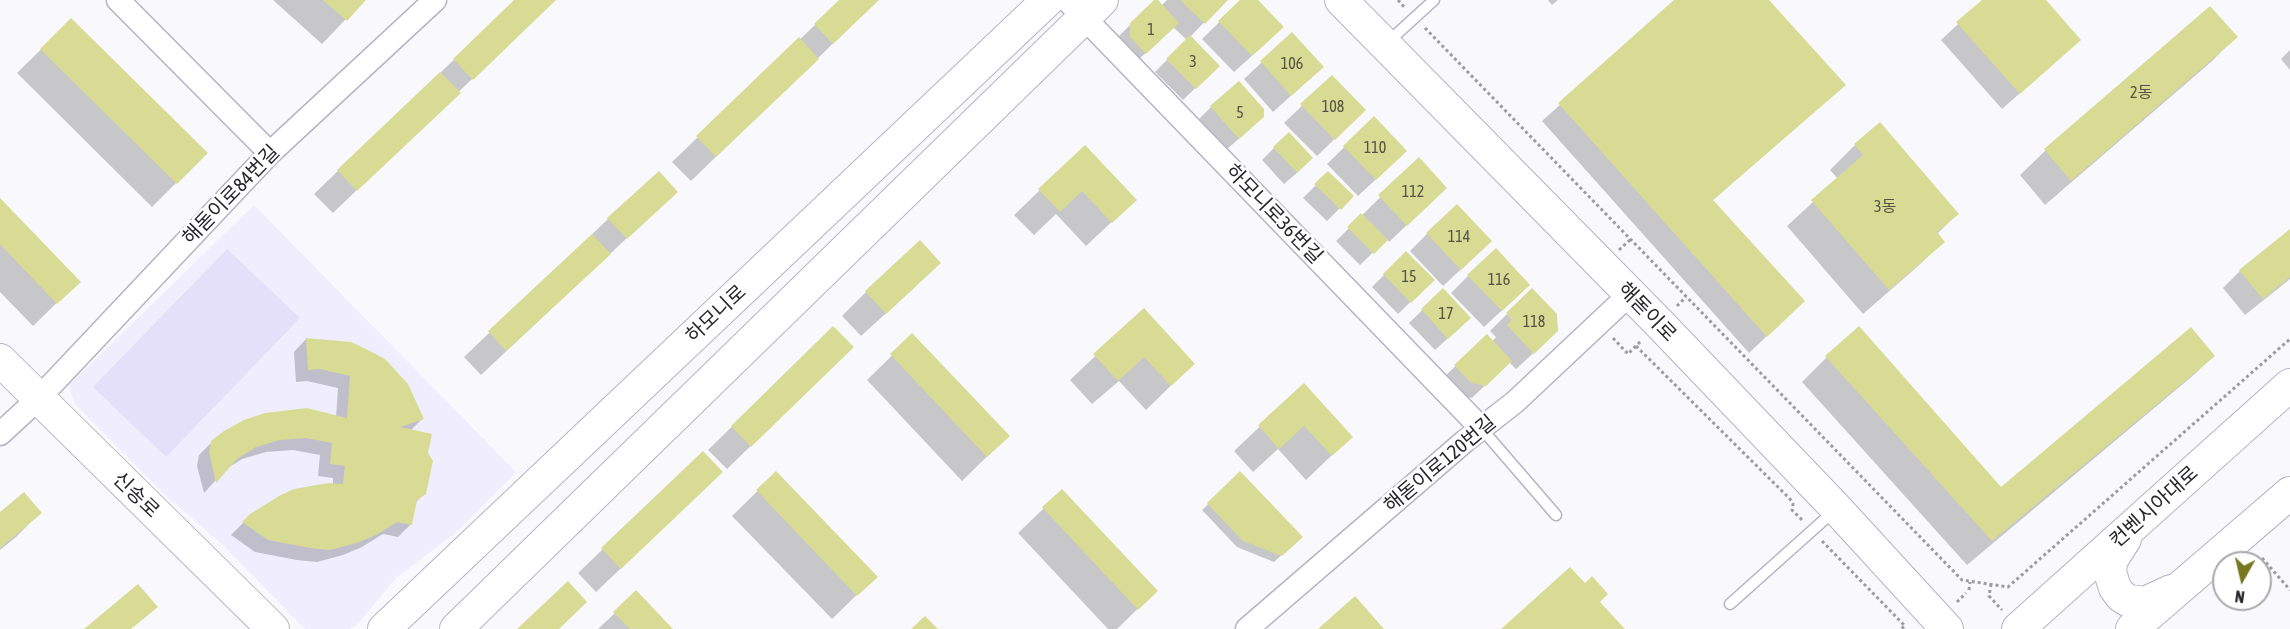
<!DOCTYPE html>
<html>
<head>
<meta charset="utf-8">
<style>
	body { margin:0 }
	#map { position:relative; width:2290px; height:629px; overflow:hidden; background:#f9f8fc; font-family:"Asap Condensed",sans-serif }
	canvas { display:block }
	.north { position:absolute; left:2212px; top:551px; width:60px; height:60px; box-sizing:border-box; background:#fff; border:2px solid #a9a8ab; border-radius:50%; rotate:188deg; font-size:16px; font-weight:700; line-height:24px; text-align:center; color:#27262d }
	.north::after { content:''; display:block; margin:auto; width:21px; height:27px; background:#76771e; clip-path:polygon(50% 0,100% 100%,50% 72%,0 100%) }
</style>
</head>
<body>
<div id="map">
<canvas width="2290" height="629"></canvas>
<div class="north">N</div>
</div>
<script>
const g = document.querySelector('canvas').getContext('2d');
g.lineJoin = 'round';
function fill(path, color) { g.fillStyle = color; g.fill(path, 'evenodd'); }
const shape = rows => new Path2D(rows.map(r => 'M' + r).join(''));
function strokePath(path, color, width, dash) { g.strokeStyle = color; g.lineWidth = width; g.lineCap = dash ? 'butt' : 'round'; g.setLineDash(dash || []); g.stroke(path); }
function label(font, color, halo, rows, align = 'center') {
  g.font = font + ' "Asap Condensed","Noto Sans KR",sans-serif'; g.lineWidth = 5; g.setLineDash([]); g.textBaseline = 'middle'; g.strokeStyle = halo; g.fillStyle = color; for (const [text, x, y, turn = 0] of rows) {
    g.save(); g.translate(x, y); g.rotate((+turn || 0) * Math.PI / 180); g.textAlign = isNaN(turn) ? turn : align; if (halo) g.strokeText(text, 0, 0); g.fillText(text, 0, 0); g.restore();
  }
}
const built = shape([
	[254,205,516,472,454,534,396,578,356,626,349,629,305,629,224,546,165,495,75,404,68,386]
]);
const green = shape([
	[227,249,300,318,166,457,93,387]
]);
const shadow = shape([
	[273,0,364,0,322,44],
	[516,0,554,0,333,213,314,194],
	[841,0,878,0,691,181,672,162],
	[1167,0,1226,0,1190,37,1218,66,1183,100,1155,72,1187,40,1173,27,1133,65,1118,50,1118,37,1131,24,1161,6],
	[1242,0,1256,0,1265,44,1234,72,1202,39],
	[1548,0,1558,0,1552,5],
	[1677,0,1767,0,1844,85,1712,201,1786,318,1749,353,1542,121],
	[1984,0,2044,0,2062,56,2002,109,1941,40],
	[2210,8,2236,37,2211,62,2045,205,2020,175,2045,151],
	[71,20,206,153,152,207,17,73],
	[1292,34,1304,84,1273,112,1244,79],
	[2290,50,2290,70,2281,59],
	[1332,77,1347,127,1317,156,1284,123],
	[1211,107,1250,129,1226,150,1199,119],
	[1374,118,1388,168,1358,196,1327,164],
	[1855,145,1957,214,1937,234,1943,242,1918,266,1863,314,1787,226,1838,179,1830,170],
	[1085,147,1135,200,1086,246,1056,214,1034,235,1014,215],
	[1274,148,1299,171,1284,184,1262,160],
	[1419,159,1428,205,1389,242,1387,239,1360,265,1336,241],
	[1328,173,1352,196,1327,221,1303,198],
	[676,192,481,375,464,357,608,219],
	[0,201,78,282,33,326,0,292],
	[2290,231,2290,279,2245,315,2223,288,2240,271],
	[1427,234,1473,258,1443,286,1410,251],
	[1406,253,1433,280,1398,314,1372,287],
	[1468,276,1511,302,1484,327,1451,293],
	[915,287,861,336,842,316,866,292],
	[1443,290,1457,330,1435,350,1409,323],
	[1144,310,1193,364,1146,410,1119,381,1092,404,1070,380],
	[1507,314,1539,348,1516,369,1509,362,1472,398,1459,395,1443,378,1487,336,1492,342,1496,337,1490,331],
	[833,328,828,371,727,469,708,450],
	[912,336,1008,436,962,481,867,380],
	[306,339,422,419,410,431,427,454,425,493,415,503,410,525,398,537,383,534,362,547,343,555,317,562,297,560,255,552,231,535,251,515,333,485,333,478,318,476,320,455,293,450,266,452,242,459,226,469,204,493,197,466,199,455,212,442,336,417,338,388,307,381,296,382,294,352],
	[2213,356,2196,373,1967,565,1802,382,1827,357,2000,489],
	[1304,385,1351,437,1306,480,1278,449,1253,472,1234,451],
	[703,453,697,496,596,592,578,573],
	[776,473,875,577,832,619,732,516],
	[1240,474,1301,537,1274,562,1237,547,1202,510],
	[1062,491,1156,591,1117,629,1108,629,1018,533],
	[40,513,16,537,0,550,0,514],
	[615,613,671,629,598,629]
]);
const building = shape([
	[323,0,366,0,347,21],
	[514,0,556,0,473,80,453,59],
	[839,0,879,0,833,44,814,24],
	[1154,0,1158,0,1179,23,1146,54,1130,37,1130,23],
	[1180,0,1228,0,1205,24],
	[1240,0,1258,0,1284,27,1252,56,1218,21],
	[1674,0,1769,0,1846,85,1713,200,1805,301,1767,337,1558,103],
	[1982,0,2046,0,2081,40,2020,94,1956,22],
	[2210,6,2238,37,2071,181,2044,149],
	[71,18,208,153,177,184,40,49],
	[1292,32,1324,67,1291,96,1260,61],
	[1190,35,1220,66,1196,89,1166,59],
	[799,37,819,59,716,157,696,136],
	[440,72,461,93,357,191,337,170],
	[1332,75,1366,110,1335,140,1300,104],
	[1239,81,1264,109,1264,117,1239,139,1210,106],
	[1374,116,1407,151,1376,180,1343,146],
	[1880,122,1959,214,1937,232,1945,242,1889,290,1811,200,1863,155,1854,144],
	[1289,132,1313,158,1297,173,1273,147],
	[1085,145,1137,200,1112,223,1082,191,1060,212,1038,189],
	[1419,157,1447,188,1407,226,1378,195],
	[659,171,678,192,627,239,607,218],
	[1328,171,1354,196,1341,210,1314,184],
	[0,198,81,282,57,304,0,244],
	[1457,204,1492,241,1461,270,1426,233],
	[1361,213,1388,240,1374,254,1347,227],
	[2290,229,2290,277,2263,299,2239,270],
	[592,234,611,254,506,351,488,331],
	[920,240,941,263,886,314,865,291],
	[1496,248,1530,285,1502,311,1467,275],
	[1406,251,1435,280,1411,303,1383,274],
	[1443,288,1471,318,1448,339,1421,309],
	[1532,288,1557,314,1558,331,1534,354,1507,325,1512,319,1506,313],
	[1144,308,1195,364,1171,386,1144,357,1118,381,1093,354],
	[833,326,854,347,751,447,731,426],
	[1859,326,2001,487,2191,327,2215,356,1992,541,1825,356],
	[912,333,1010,436,987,457,890,354],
	[1487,334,1512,361,1486,386,1471,383,1454,365],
	[306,338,351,342,368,350,385,359,408,384,424,419,400,427,432,434,428,453,433,461,426,494,417,500,412,525,397,522,376,535,357,543,330,550,310,548,268,540,242,522,250,514,279,496,294,489,328,483,343,484,345,466,330,464,332,443,306,438,280,440,256,447,237,459,216,483,209,452,211,441,224,431,244,420,265,413,307,408,347,418,350,376,320,369,308,370],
	[1304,383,1353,437,1332,456,1304,426,1279,449,1258,425],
	[703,451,723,472,621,569,601,548],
	[776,471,878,577,857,596,756,490],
	[1240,471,1303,537,1282,556,1243,541,1207,503],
	[1062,489,1158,591,1138,610,1042,507],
	[24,492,42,513,0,548,0,512],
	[1570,567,1585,583,1592,576,1608,594,1600,602,1625,629,1501,629],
	[568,581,587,602,559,629,517,629],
	[138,584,158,607,131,629,84,629],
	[636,590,673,629,630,629,613,612],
	[1355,596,1384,629,1318,629],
	[925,616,938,629,911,629]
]);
const path = shape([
	[1398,0,1406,9],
	[1425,28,1962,580,2008,587,2290,339],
	[1619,250,1630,240],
	[1677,306,1686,297],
	[1613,338,1628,354,1642,340],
	[1636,346,1790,499,1793,504,1792,510,1803,521],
	[1822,541,1905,626,1901,629],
	[2262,558,2290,590],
	[1991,584,1989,596,2002,610],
	[1969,590,1970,582],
	[1957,602,1966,593]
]);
const lane = shape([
	[1388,42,1434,0],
	[1481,428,1556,515],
	[1730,604,1834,511]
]);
const street = shape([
	[118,0,270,153],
	[1067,0,1481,428],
	[0,434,38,399,270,153,435,0],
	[1247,629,1465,441,1515,402,1630,294]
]);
const secondary = shape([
	[1341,0,1659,323,1836,508,1947,629],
	[0,360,273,629],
	[2125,539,2111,561,2110,572,2115,588,2121,596,2129,601,2145,603,2171,591],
	[384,629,1048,0],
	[456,629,1102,0],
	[2018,629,2290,385],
	[2132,629,2290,493]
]);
const numberNames = [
	["1",1151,30],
	["3",1193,62],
	["106",1292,64],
	["2동",2141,93],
	["108",1333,107],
	["5",1240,113],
	["110",1375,148],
	["112",1413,192],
	["3동",1885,207],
	["114",1459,237],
	["15",1409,277],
	["116",1499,280],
	["17",1446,314],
	["118",1534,322]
];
const streetNames = [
	["해돋이로84번길",231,195,-46],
	["하모니로36번길",1274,214,46],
	["해돋이로",1647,312,46],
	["하모니로",716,314,-43],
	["해돋이로120번길",1440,464,-40],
	["신송로",136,495,44],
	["컨벤시아대로",2154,507,-42]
];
fill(built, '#f0eefe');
fill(green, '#e4e0fa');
fill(shadow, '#0003');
fill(building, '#d8db93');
strokePath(lane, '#b5b3c5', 13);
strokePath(street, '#b5b3c5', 25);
strokePath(secondary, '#b5b3c5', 34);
strokePath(path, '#9c9ba0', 3, [3, 3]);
strokePath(lane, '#fff', 10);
strokePath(street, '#fff', 22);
strokePath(secondary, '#fff', 32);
label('16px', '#535346', null, numberNames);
label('20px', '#27262d', '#fff', streetNames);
</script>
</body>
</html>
